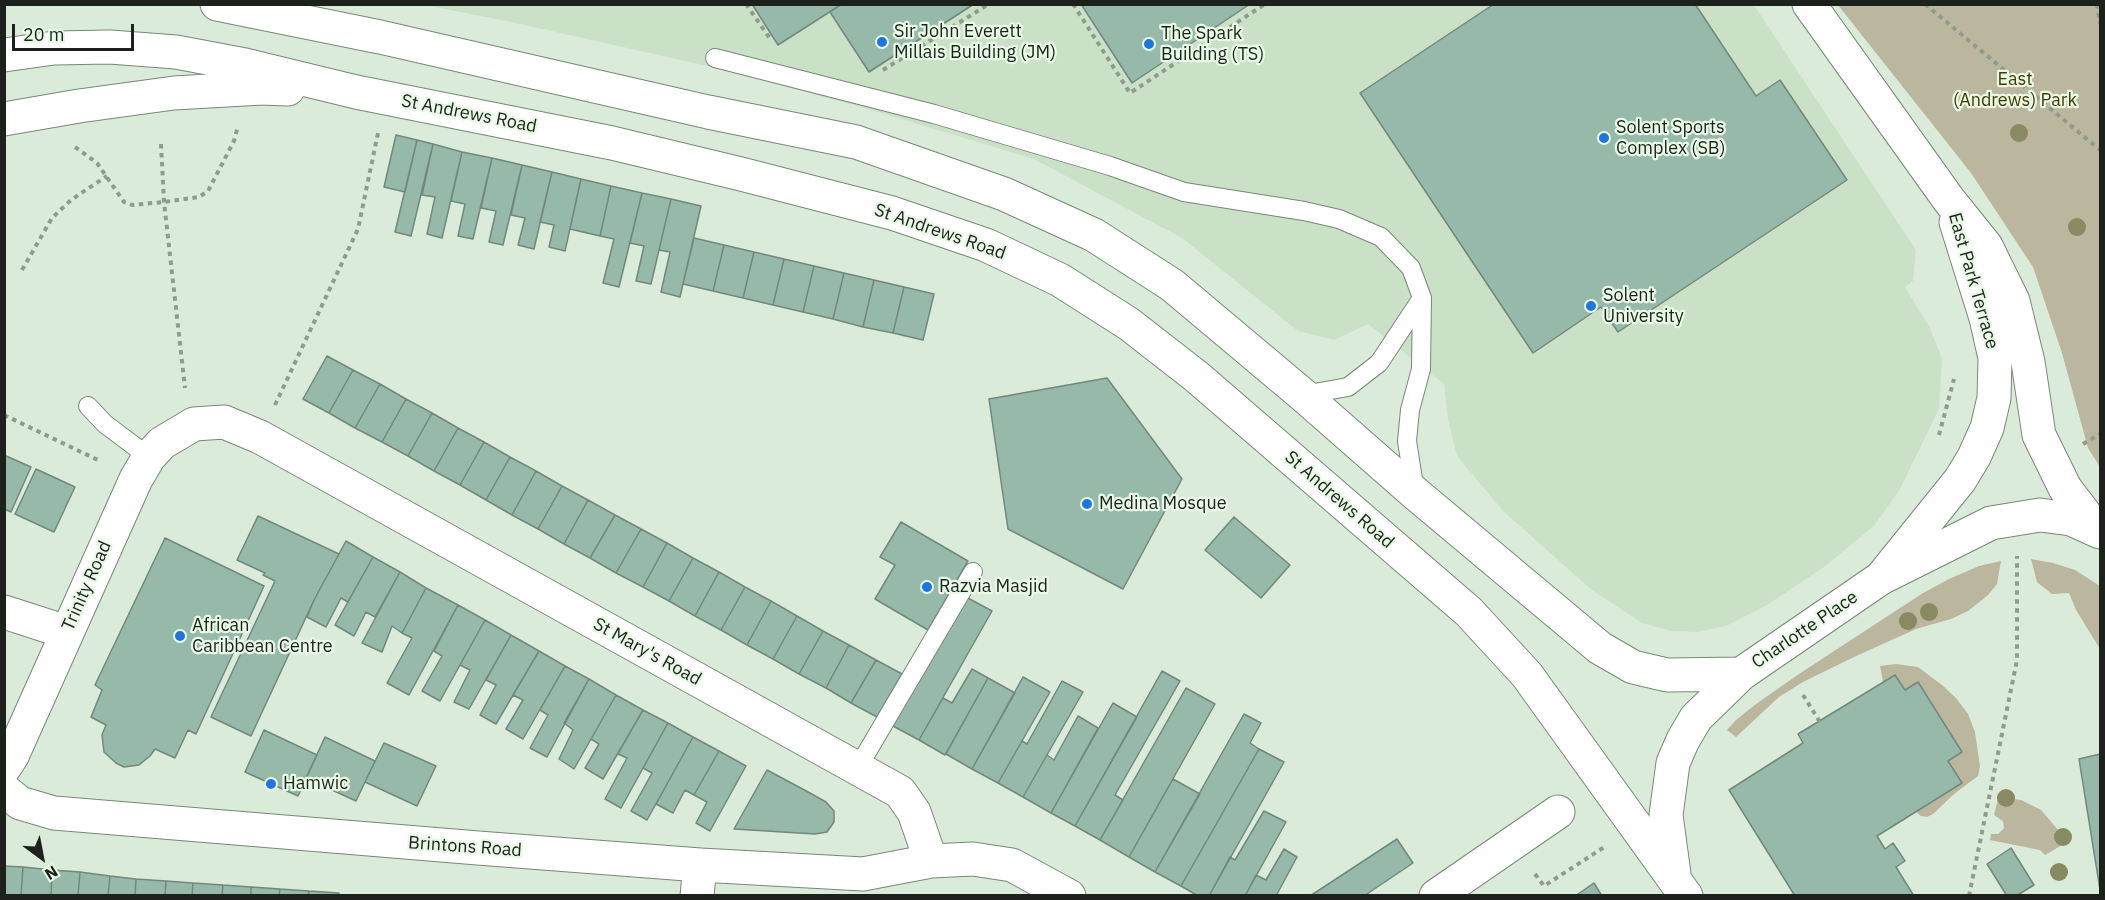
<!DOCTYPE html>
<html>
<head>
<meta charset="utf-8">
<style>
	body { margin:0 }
	#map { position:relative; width:2105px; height:900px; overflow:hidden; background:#daecd9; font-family:"IBM Plex Sans",sans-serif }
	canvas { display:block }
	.frame { position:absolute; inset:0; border:6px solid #1c221b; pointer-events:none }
	.north { position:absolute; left:12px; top:828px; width:60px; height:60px; -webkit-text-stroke:4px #e8fae6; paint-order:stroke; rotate:148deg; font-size:16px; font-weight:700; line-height:24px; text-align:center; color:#1c221b }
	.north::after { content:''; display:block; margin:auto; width:21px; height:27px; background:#1c221b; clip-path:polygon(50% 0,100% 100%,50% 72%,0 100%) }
	.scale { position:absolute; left:12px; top:24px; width:122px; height:27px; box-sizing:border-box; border:3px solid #1c221b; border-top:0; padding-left:8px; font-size:18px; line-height:21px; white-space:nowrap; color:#1c221b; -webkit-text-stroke:4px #e8fae6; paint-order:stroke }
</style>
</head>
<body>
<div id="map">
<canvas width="2105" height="900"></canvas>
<div class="frame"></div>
<div class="north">N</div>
<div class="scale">20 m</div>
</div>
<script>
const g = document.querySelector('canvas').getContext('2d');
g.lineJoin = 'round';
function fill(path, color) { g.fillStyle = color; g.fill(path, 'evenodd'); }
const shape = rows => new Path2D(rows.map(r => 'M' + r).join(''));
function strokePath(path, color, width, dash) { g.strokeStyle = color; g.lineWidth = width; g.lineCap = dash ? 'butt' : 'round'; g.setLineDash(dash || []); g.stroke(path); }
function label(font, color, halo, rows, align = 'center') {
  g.font = font + ' "IBM Plex Sans",sans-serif'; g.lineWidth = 4.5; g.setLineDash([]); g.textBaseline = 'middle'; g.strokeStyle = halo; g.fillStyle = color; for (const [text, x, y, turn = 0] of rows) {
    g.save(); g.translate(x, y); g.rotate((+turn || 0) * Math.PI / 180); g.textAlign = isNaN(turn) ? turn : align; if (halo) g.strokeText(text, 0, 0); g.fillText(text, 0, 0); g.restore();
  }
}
const built = shape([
	[425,5,1754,5,1916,250,1913,281,1905,287,1930,328,1942,359,1939,409,1900,489,1874,526,1824,567,1767,605,1726,626,1697,632,1672,631,1642,623,1593,591,1504,512,1457,456,1448,420,1444,384,1368,324,1334,340,1298,331,1182,238,1034,159,868,109,730,71,511,22]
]);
const green = shape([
	[1838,5,2100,5,2100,467,2088,448,2062,353,2033,267,1971,173],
	[2031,559,2053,563,2075,570,2100,586,2100,649,2076,610,2069,593,2052,594,2037,582],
	[2001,561,1997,584,1988,595,1968,611,1951,619,1916,629,1854,657,1803,682,1779,697,1736,737,1727,730,1736,720,1756,704,1799,674,1923,593,1949,579,1979,566],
	[1896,664,1918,667,1942,685,1956,698,1968,714,1975,732,1980,766,1978,776,1954,794,1933,814,1927,817,1921,816,1916,812,1962,783,1948,761,1962,752,1918,683,1905,690,1895,675,1883,682,1880,666],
	[1998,799,1998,802,2003,807,2009,806,2014,799,2021,800,2041,810,2059,831,2055,838,2062,845,2045,855,2040,850,1990,840,1991,834,1998,834,2004,828,2003,821,1994,815]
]);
const building = shape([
	[752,4,842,4,778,45,752,4],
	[842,4,974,4,869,72,830,12,842,4],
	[1081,4,1250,4,1132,83,1081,4],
	[1494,4,1695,4,1756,96,1780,80,1847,180,1618,332,1601,307,1533,353,1360,93,1494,4],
	[396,135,417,140,405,192,384,187,396,135],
	[417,140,433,144,411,236,395,232,417,140],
	[433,144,462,152,442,238,427,234,435,197,422,195,433,144],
	[462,152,492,158,473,239,458,236,465,204,451,201,462,152],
	[492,158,522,165,503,245,489,242,496,211,481,208,492,158],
	[522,165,552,172,534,249,518,245,525,218,511,215,522,165],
	[552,172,581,179,565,251,549,247,554,225,540,222,552,172],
	[581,179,611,186,600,236,570,229,581,179],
	[611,186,642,193,619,287,603,283,614,239,600,236,611,186],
	[642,193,671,199,651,284,636,281,644,246,630,243,642,193],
	[671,199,701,206,680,297,661,292,670,252,659,250,671,199],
	[694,238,724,245,713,291,683,284,694,238],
	[724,245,754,252,743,298,713,291,724,245],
	[754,252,784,259,773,305,743,298,754,252],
	[784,259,814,266,803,312,773,305,784,259],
	[814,266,844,273,833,319,803,312,814,266],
	[844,273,874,280,863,327,833,319,844,273],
	[874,280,904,287,893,333,863,327,874,280],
	[904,287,934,294,923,340,893,333,904,287],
	[327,356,353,370,329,413,303,399,327,356],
	[353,370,380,384,355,428,329,413,353,370],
	[1107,378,1182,479,1123,589,1008,529,989,399,1107,378],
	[380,384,406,399,382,442,355,428,380,384],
	[406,399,432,413,408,456,382,442,406,399],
	[432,413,458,428,434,471,408,456,432,413],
	[458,428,484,442,460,485,434,471,458,428],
	[484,442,510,457,486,500,460,485,484,442],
	[4,455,31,467,11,512,4,509,4,455],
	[510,457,536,471,512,515,486,500,510,457],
	[36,469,75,487,54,532,15,514,36,469],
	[536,471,562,486,538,529,512,515,536,471],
	[562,486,588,500,564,544,538,529,562,486],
	[588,500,615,515,590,558,564,544,588,500],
	[615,515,641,529,616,573,590,558,615,515],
	[258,516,339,554,314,600,251,736,211,717,275,581,263,575,265,573,237,560,258,516],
	[1234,517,1290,565,1261,598,1205,550,1234,517],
	[901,522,968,561,928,630,875,599,895,565,880,557,901,522],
	[641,529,667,543,643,587,616,573,641,529],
	[165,538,264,586,196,734,188,730,175,758,155,749,150,756,139,765,124,767,116,763,104,752,102,735,106,725,91,717,102,690,95,685,165,538],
	[346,541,373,557,348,602,341,598,326,627,307,617,314,600,346,541],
	[667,543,693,558,669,601,643,587,667,543],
	[373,557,400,572,375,617,366,612,354,636,335,625,373,557],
	[693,558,719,572,695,616,669,601,693,558],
	[400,572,426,588,402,633,392,626,382,652,362,643,400,572],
	[719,572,745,587,721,630,695,616,719,572],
	[745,587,771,601,747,645,721,630,745,587],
	[426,588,458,605,409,695,387,683,412,638,402,633,426,588],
	[966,597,992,611,919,740,893,726,966,597],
	[771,601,797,616,773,659,747,645,771,601],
	[458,605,485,620,440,701,422,691,442,656,434,651,458,605],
	[797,616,823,631,799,674,773,659,797,616],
	[485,620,511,635,469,709,454,702,470,670,460,665,485,620],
	[823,631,849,645,826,688,799,674,823,631],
	[511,635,539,651,496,724,480,715,496,685,486,680,511,635],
	[849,645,876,660,851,703,826,688,849,645],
	[539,651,565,666,523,739,506,729,523,700,513,695,539,651],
	[876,660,902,674,877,717,851,703,876,660],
	[565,666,589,679,547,757,530,748,548,715,540,710,565,666],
	[972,669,988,678,945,755,919,740,943,698,952,703,972,669],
	[1162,671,1180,681,1115,795,1123,800,1100,840,1075,826,1162,671],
	[1895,675,1905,690,1918,682,1962,752,1948,761,1962,783,1877,836,1885,849,1893,843,1905,861,1896,867,1914,896,1795,896,1729,790,1803,743,1798,734,1895,675],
	[1023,677,1050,692,998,783,972,769,1023,677],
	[988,678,1015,693,972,769,946,754,988,678],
	[589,679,616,695,574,769,559,759,573,730,564,723,589,679],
	[1062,681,1083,692,1023,797,998,783,1022,741,1027,744,1062,681],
	[1186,688,1215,704,1129,857,1100,840,1186,688],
	[616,695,643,710,603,779,585,768,599,744,591,739,616,695],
	[1113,703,1137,717,1075,826,1051,813,1113,703],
	[643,710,668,723,621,808,605,799,627,758,618,754,643,710],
	[1244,714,1261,723,1250,743,1259,749,1181,886,1155,872,1244,714],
	[1078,716,1098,728,1051,813,1023,797,1047,755,1054,760,1078,716],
	[668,723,693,737,647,820,631,811,652,773,643,768,668,723],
	[264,730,317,755,298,796,245,772,264,730],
	[325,737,375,761,356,801,306,778,325,737],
	[693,737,719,751,694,795,685,790,673,813,656,804,693,737],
	[384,743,436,766,417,806,365,782,384,743],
	[1259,749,1284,762,1209,896,1198,896,1181,886,1259,749],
	[719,751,746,766,710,831,696,823,707,802,694,795,719,751],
	[2100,754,2100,890,2079,759,2100,754],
	[767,770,810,793,826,802,834,811,834,822,827,832,815,834,734,829,767,770],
	[1173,779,1200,794,1155,872,1129,857,1173,779],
	[1264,811,1286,822,1245,896,1209,896,1230,857,1235,860,1264,811],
	[1397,839,1413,863,1364,896,1310,896,1397,839],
	[2011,848,2034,885,2016,896,2007,896,1987,864,2011,848],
	[1284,849,1297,857,1276,896,1245,896,1256,875,1266,880,1284,849],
	[4,866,23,867,21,896,4,896,4,866],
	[23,867,52,870,51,896,21,896,23,867],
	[52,870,80,872,78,896,51,896,52,870],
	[80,872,110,876,108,896,78,896,80,872],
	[110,876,136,879,135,896,108,896,110,876],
	[136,879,166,881,165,896,135,896,136,879],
	[166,881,193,883,192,896,165,896,166,881],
	[193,883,223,885,222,896,192,896,193,883],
	[1594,883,1602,896,1575,896,1594,883],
	[223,885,251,887,251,896,222,896,223,885],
	[251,887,280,889,279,896,251,896,251,887],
	[280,889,309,891,308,896,279,896,280,889],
	[309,891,339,893,339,896,308,896,309,891]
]);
const path = shape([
	[746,4,771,40],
	[1073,4,1130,93,1265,4],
	[1925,4,2100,150],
	[2097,4,2100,24],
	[883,70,989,4],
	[161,144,164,202,185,388],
	[75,147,97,163,124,202,132,205,164,202,199,197,208,191,234,141,238,126],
	[22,270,52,218,71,200,107,176],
	[275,405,358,229,378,133],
	[4,415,100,461],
	[1939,435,1954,379],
	[2083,444,2100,434],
	[1803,695,1820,722],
	[1535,874,1544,886,1606,846],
	[1969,896,2017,660,2017,556]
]);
const service = shape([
	[715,58,934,114,1110,166,1184,192,1304,211,1339,219,1381,237,1411,268,1422,298,1421,369,1410,410,1407,441,1415,492],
	[1303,395,1348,387,1379,363,1422,298],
	[88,406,105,424,149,457],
	[857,769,973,572]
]);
const minor = shape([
	[1809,4,1949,200,1986,246,2013,301,2028,362,2039,435,2065,488,2097,530],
	[1881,578,1960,480,1974,457,1987,428,1994,398,1995,358,1986,318,1956,222],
	[4,612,66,632],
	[4,768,12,756,136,479,149,457,162,443,194,424,224,422,260,437,900,792,914,812,931,861,973,859,1012,865,1069,896],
	[4,790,20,803,54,813,478,848,700,865,863,874,931,861],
	[697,896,700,865],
	[1436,896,1558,812]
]);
const primary = shape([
	[217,4,380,37,708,112,856,142,1004,194,1094,235,1172,285,1303,395,1416,494,1600,648,1633,667,1667,675,1741,674],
	[4,55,54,48,110,47,176,52,245,65,356,92,612,143,741,174,892,213,986,245,1060,280,1129,324,1197,377,1469,612,1527,675,1686,896],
	[4,119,79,106,174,93,262,88,288,89],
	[1674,874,1666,815,1673,763,1683,740,1696,718,1741,674,1881,578,1991,523,2040,515,2071,519,2100,532]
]);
const trees = [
	[2019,133],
	[2077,227],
	[1929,612],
	[1908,621],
	[2006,798],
	[2063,837],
	[2059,872]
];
const markers = [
	[882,42,6,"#1f75df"],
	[1149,44,6,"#1f75df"],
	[1604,138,6,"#1f75df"],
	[1591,306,6,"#1f75df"],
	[1087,504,6,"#1f75df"],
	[927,587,6,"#1f75df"],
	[180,636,6,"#1f75df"],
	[271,784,6,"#1f75df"]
];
const poiNames = [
	["Sir John Everett",894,32],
	["Millais Building (JM)",894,53],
	["The Spark",1161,34],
	["Building (TS)",1161,55],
	["Solent Sports",1616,128],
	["Complex (SB)",1616,149],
	["Solent",1603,296],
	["University",1603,317],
	["Medina Mosque",1099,504],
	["Razvia Masjid",939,587],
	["African",192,626],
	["Caribbean Centre",192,647],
	["Hamwic",283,784]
];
const parkNames = [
	["East",2015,80],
	["(Andrews) Park",2015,101]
];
const streetNames = [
	["St Andrews Road",469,114,11],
	["St Andrews Road",940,232,19],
	["East Park Terrace",1973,281,74],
	["St Andrews Road",1339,500,41],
	["Trinity Road",87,586,-66],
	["Charlotte Place",1805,630,-34],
	["St Mary's Road",647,652,29],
	["Brintons Road",465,847,4]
];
fill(built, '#cae1c8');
fill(green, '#bbb69e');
fill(building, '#97b9a9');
strokePath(building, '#70887d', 1.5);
strokePath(service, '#788876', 20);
strokePath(minor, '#788876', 35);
strokePath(primary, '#788876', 35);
strokePath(path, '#8e9b8d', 4, [4.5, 4.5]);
strokePath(service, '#fff', 18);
strokePath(minor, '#fff', 33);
strokePath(primary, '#fff', 33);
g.fillStyle = '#888a62';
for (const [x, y] of trees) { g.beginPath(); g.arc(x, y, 9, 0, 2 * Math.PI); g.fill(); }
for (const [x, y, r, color] of markers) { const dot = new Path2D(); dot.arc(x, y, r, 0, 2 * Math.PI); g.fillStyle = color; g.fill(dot); strokePath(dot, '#e8fae6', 2); }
label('18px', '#1c221b', '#e8fae6', poiNames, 'left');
label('18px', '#453a00', '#e8fae6', parkNames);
label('18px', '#1c221b', '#e8fae6', streetNames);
</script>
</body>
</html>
